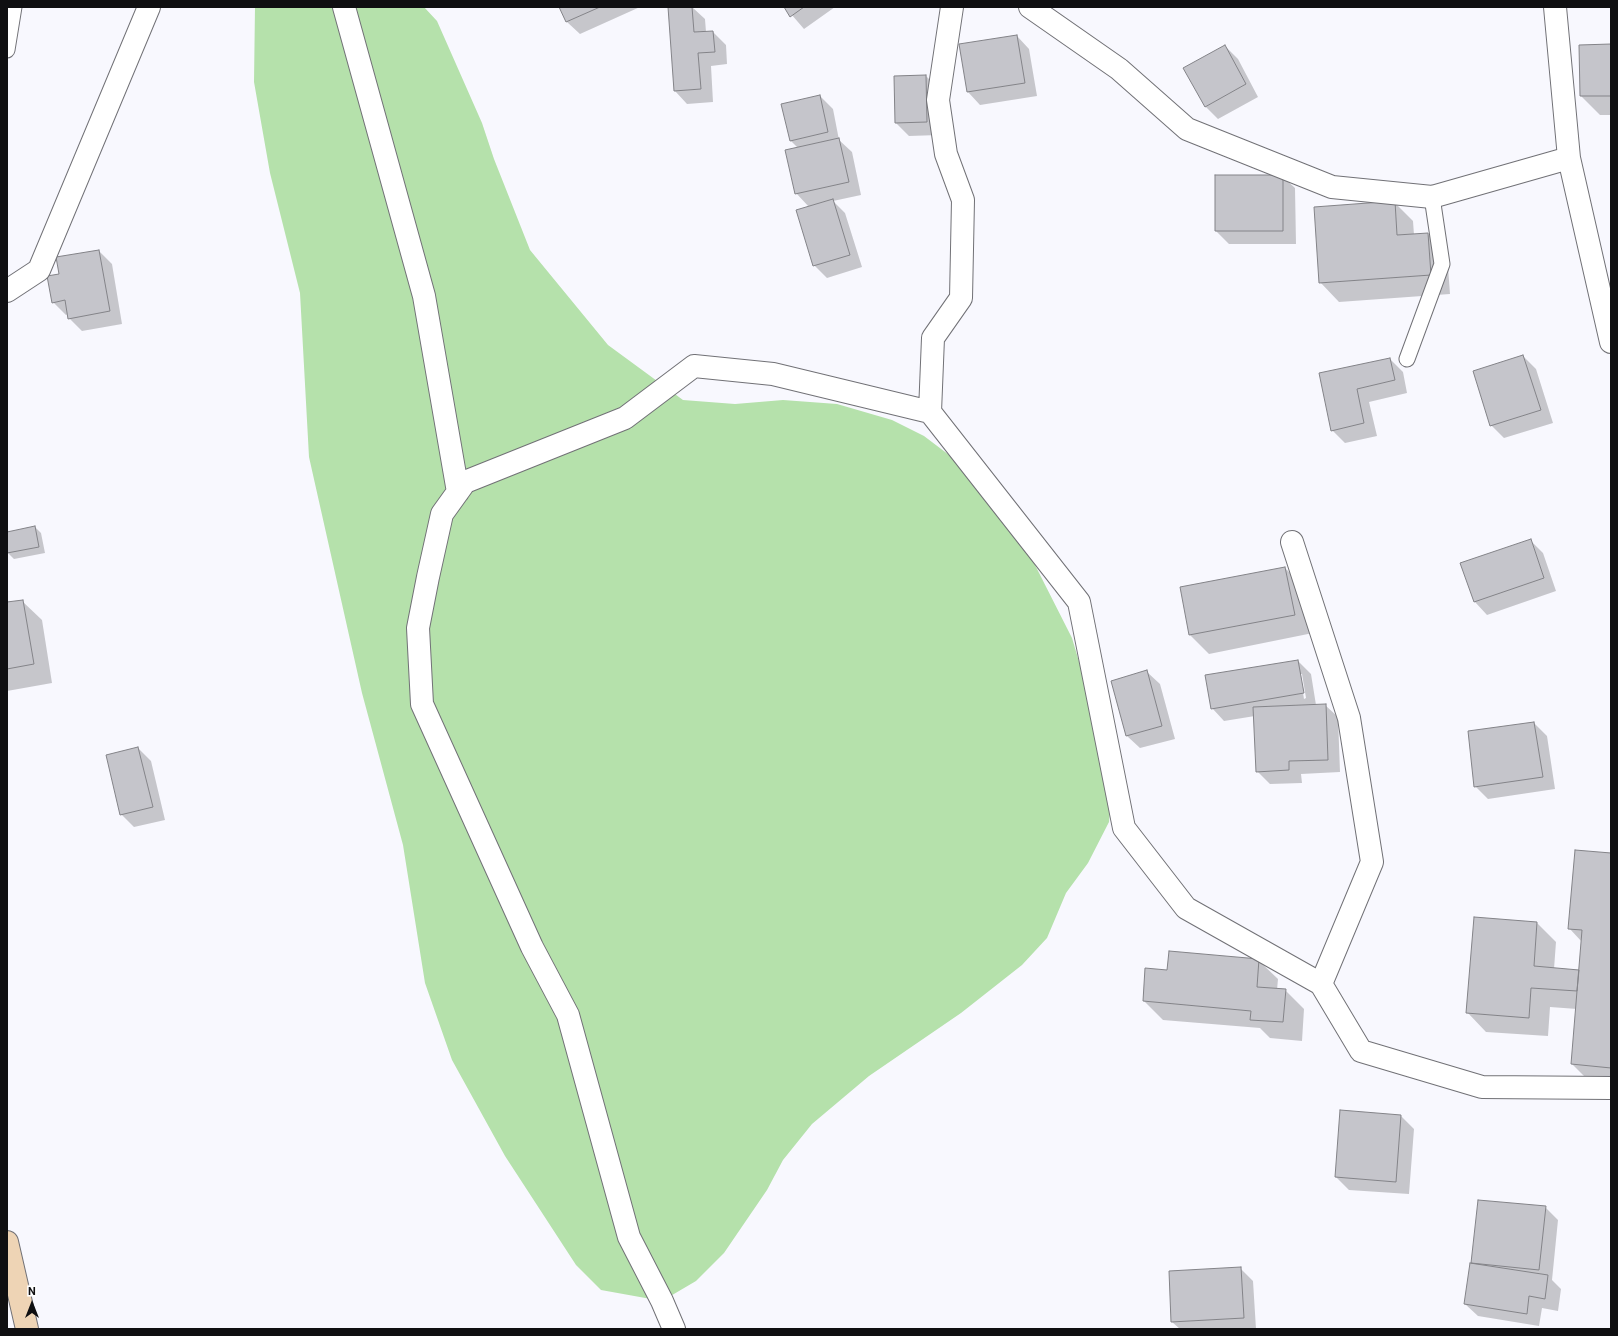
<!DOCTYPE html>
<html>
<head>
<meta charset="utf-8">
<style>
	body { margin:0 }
	#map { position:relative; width:1618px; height:1336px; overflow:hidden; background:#f8f8fe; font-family:Roboto,sans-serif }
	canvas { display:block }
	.frame { position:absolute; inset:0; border:8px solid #0f0f11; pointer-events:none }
	.north { position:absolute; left:12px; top:1284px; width:40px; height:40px; -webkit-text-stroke:3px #fff; paint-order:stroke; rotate:0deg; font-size:11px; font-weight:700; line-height:16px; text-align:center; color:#0f0f11 }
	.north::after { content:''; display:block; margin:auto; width:14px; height:18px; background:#0f0f11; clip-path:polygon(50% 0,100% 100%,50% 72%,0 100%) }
</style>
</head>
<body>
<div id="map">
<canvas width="1618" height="1336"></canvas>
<div class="frame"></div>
<div class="north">N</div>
</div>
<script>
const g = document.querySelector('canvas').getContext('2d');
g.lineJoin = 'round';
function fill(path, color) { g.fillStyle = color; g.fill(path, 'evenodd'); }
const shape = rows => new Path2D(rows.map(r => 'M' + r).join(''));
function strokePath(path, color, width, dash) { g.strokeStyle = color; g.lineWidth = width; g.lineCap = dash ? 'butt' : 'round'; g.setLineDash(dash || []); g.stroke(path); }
const green = shape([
	[255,7,424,7,437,21,482,123,494,159,530,250,608,345,683,400,735,404,783,400,837,404,892,420,924,436,961,464,997,500,1034,563,1072,638,1113,777,1109,822,1088,863,1066,893,1047,938,1022,965,961,1013,869,1076,812,1124,783,1160,767,1190,724,1253,696,1281,662,1301,601,1290,576,1265,505,1156,452,1060,425,983,403,845,362,693,309,457,300,293,270,173,254,82]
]);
const shadow = shape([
	[561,7,640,7,580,34,567,22],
	[692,7,705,19,706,32,713,32,726,45,727,64,711,66,713,102,687,104,675,91,669,8],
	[785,7,835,7,804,29],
	[1017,36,1029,49,1037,96,980,105,968,92,960,45],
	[1611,45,1611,115,1600,115,1581,96],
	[1225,46,1238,59,1258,97,1218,119,1205,106],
	[926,76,939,89,939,135,909,136,896,123,895,77],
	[820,96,833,109,839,140,852,152,861,195,833,201,845,213,862,267,827,278,814,265,809,207,796,193,798,148,790,140],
	[1282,176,1295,188,1296,244,1229,244,1216,231],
	[1394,202,1413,221,1414,235,1428,234,1447,253,1450,294,1339,302,1320,282],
	[99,251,112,264,122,324,82,331,69,318,68,314,66,315,53,302,60,275],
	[1523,356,1536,369,1553,423,1504,438,1491,425],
	[1390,359,1403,372,1407,393,1369,402,1377,436,1345,443,1332,430,1320,374],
	[35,527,41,533,45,553,14,559,8,553,7,533],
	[1530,540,1543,553,1556,591,1487,615,1475,602],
	[1285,568,1304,587,1313,633,1209,654,1190,635],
	[22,601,42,620,52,683,7,691,7,603],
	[1298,661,1311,674,1316,705,1325,705,1338,717,1340,772,1301,774,1302,783,1270,784,1257,771,1255,716,1224,721,1212,708],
	[1300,674,1302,674,1306,698,1304,699],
	[1147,672,1160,684,1175,739,1140,748,1127,736],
	[1534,723,1547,736,1555,789,1488,799,1475,786],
	[138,748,151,761,165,820,134,827,121,814],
	[1611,854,1611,1085,1591,1083,1572,1064,1577,1009,1550,1007,1548,1036,1486,1032,1467,1012,1475,918,1537,923,1556,942,1554,969,1580,971,1582,942,1569,928],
	[1258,960,1278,979,1277,990,1285,990,1304,1009,1302,1041,1270,1038,1260,1028,1163,1020,1144,1001,1168,971],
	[1401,1116,1414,1129,1409,1194,1349,1190,1336,1177],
	[1479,1201,1545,1207,1558,1220,1552,1280,1561,1289,1558,1311,1542,1308,1539,1326,1478,1316,1465,1304,1472,1265],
	[1240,1268,1253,1281,1256,1329,1180,1329,1172,1322]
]);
const building = shape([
	[559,7,600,7,566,22,559,7],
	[668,7,692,7,694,32,713,31,715,52,698,53,701,89,674,91,668,7],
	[784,7,804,7,790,17,784,7],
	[1017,35,1025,83,967,92,959,44,1017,35],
	[1611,44,1611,96,1580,96,1579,45,1611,44],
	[1225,45,1246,84,1205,107,1183,68,1225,45],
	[926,75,927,122,895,123,894,76,926,75],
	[820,95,828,132,790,141,781,104,820,95],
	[839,138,849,182,795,194,785,150,839,138],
	[1215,175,1283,175,1283,231,1215,231,1215,175],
	[833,199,850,255,813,266,796,210,833,199],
	[1395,201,1397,235,1428,233,1431,275,1319,283,1314,207,1395,201],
	[99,250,110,311,68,319,65,300,52,303,47,276,59,274,56,257,99,250],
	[1523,355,1541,410,1490,426,1473,371,1523,355],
	[1390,358,1395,380,1357,389,1364,423,1331,431,1319,373,1390,358],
	[35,526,39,547,7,553,7,532,35,526],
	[1531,539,1544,578,1474,602,1460,563,1531,539],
	[1285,567,1295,615,1189,635,1180,587,1285,567],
	[23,600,34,664,7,669,7,602,23,600],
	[1298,660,1304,693,1211,709,1205,675,1298,660],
	[1147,670,1162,726,1126,736,1111,681,1147,670],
	[1326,704,1328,760,1289,761,1289,770,1256,772,1253,707,1326,704],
	[1534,722,1543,777,1474,787,1468,731,1534,722],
	[138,747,153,807,120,815,106,755,138,747],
	[1575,850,1611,853,1611,1068,1571,1064,1582,930,1568,929,1575,850],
	[1474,917,1537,922,1534,966,1579,970,1577,991,1531,988,1529,1018,1466,1013,1474,917],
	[1169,951,1259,959,1257,987,1286,989,1283,1022,1250,1020,1251,1011,1143,1001,1145,968,1167,970,1169,951],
	[1340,1110,1401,1115,1396,1182,1335,1177,1340,1110],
	[1478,1200,1546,1206,1539,1270,1471,1263,1478,1200],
	[1470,1263,1548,1275,1545,1299,1529,1296,1527,1314,1464,1304,1470,1263],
	[1241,1267,1244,1318,1171,1322,1169,1271,1241,1267]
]);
const lane = shape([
	[7,50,14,7],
	[1407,359,1442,264,1432,197]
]);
const street = shape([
	[344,7,424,296,458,492],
	[1030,7,1119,69,1187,129,1332,187,1432,197,1569,158],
	[1555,7,1569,158,1611,342],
	[7,291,39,270,149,7],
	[930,412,933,338,961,298,963,200,946,154,938,100,952,7],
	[1292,542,1349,718,1372,862,1321,984,1361,1051,1482,1087,1611,1088],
	[674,1329,662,1301,629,1237,568,1015,532,947,422,704,418,628,428,577,442,514,465,482,625,418,694,366,773,374,930,412,1079,602,1124,828,1186,908,1321,984]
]);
const secondary = shape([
	[7,1242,27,1329]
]);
fill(green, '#b5e1ab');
fill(shadow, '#0003');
fill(building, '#c5c5cb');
strokePath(building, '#838388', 1);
strokePath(lane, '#717176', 17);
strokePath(street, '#717176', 24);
strokePath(secondary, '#717176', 24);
strokePath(lane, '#fff', 15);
strokePath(street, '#fff', 22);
strokePath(secondary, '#eed4b5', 22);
</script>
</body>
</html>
